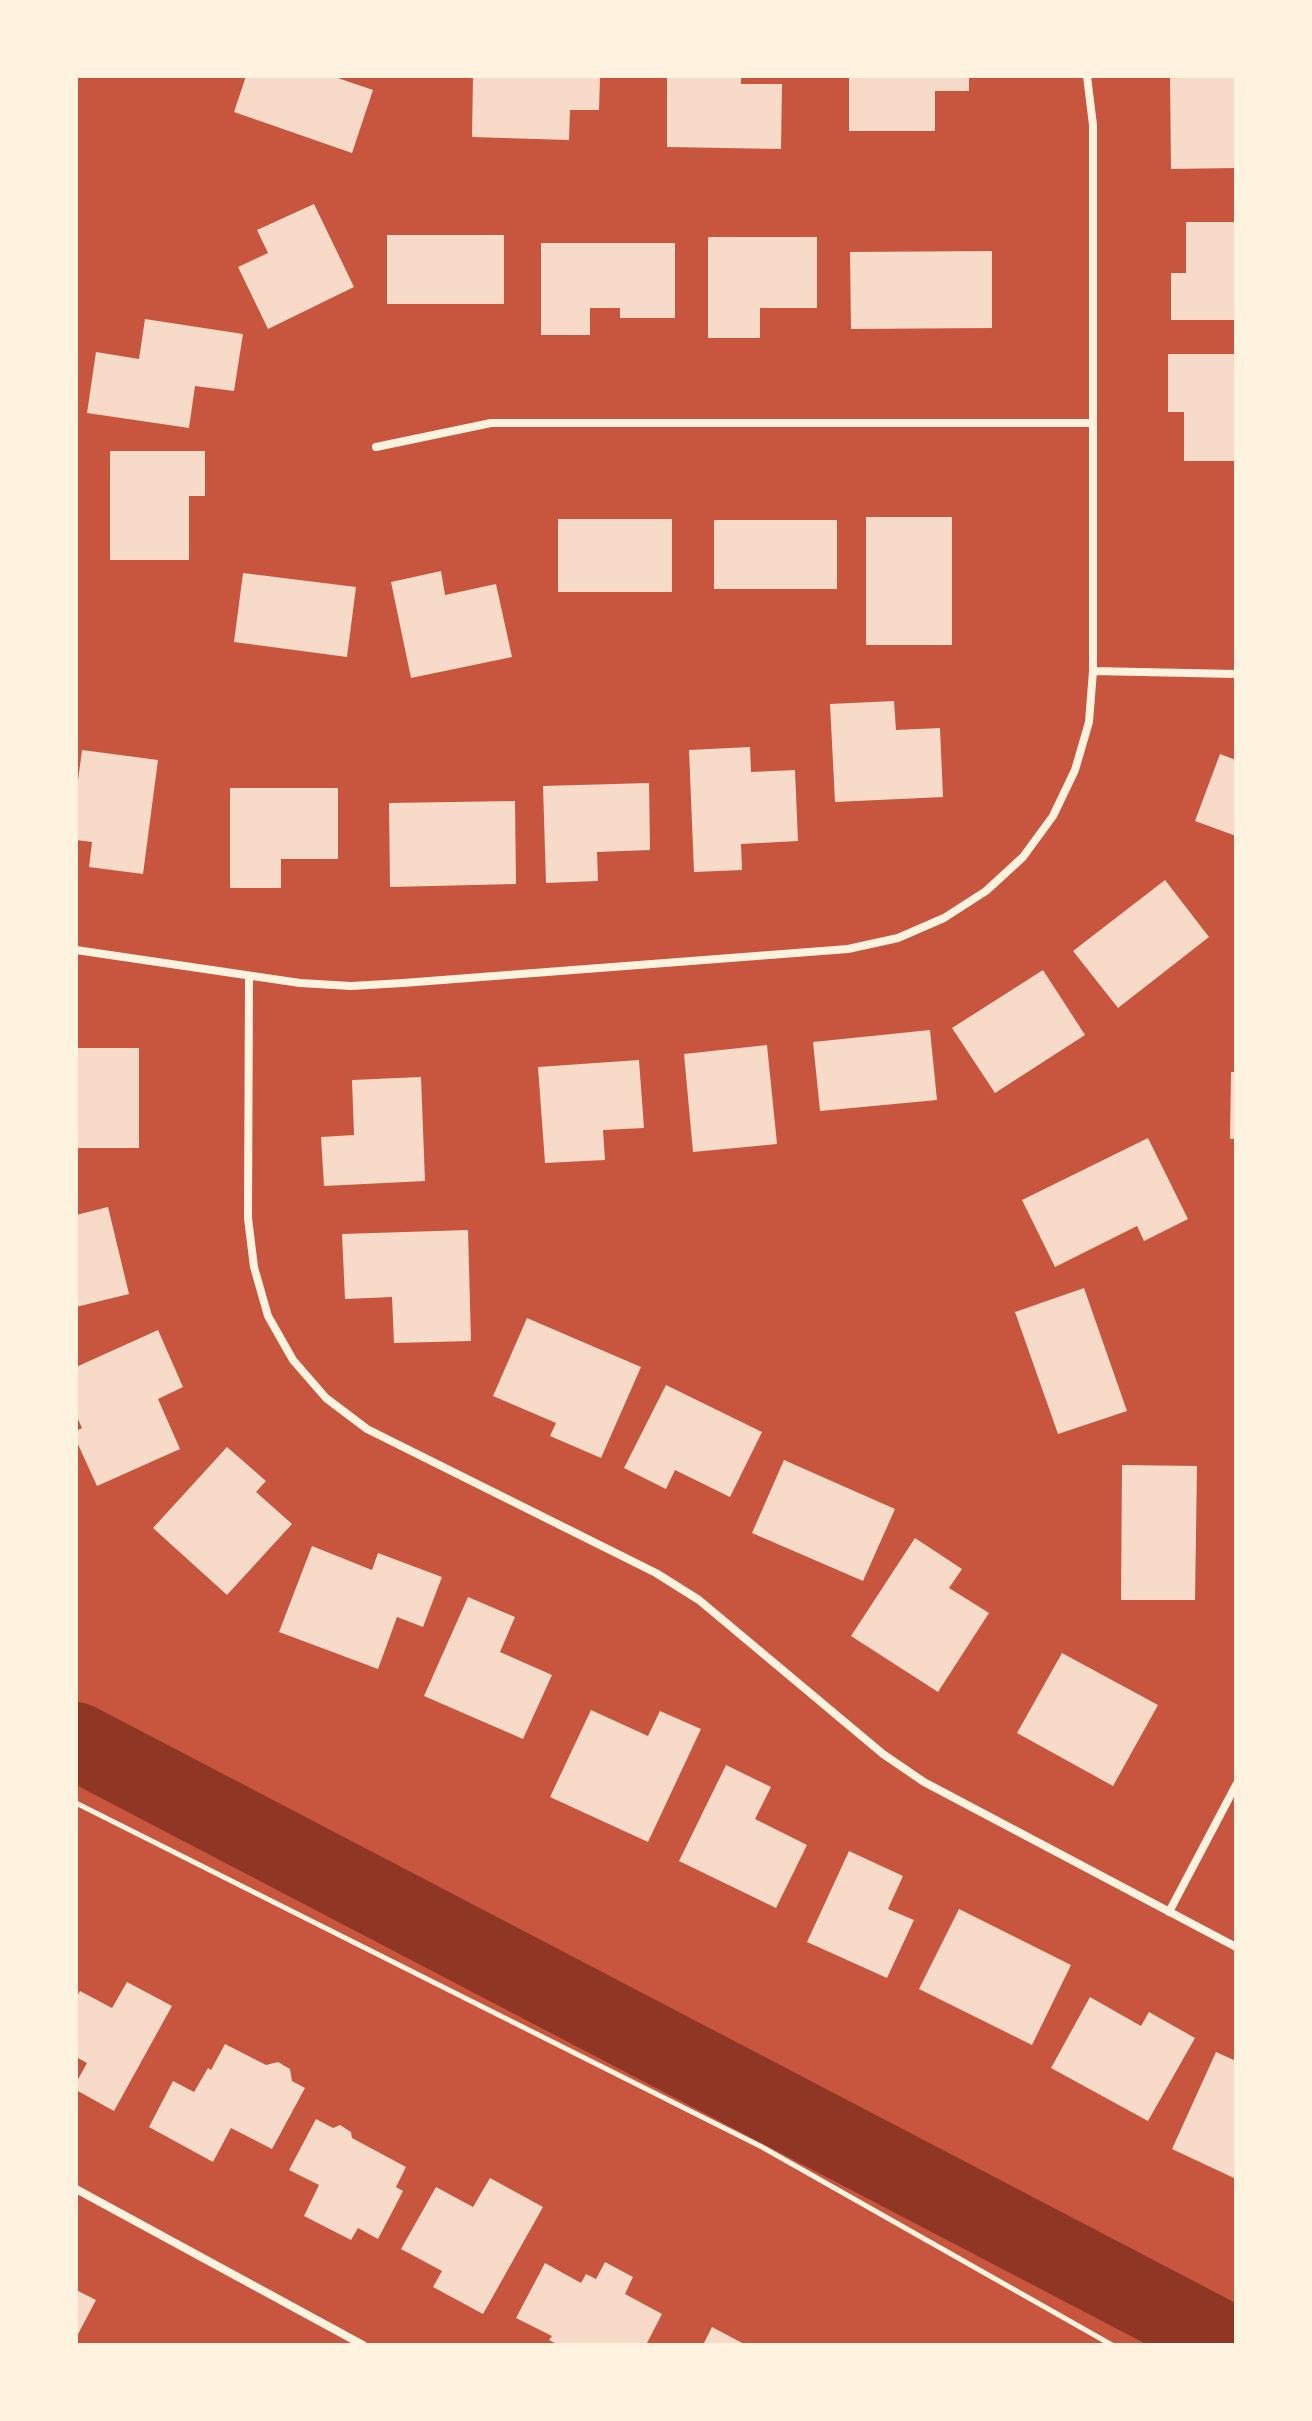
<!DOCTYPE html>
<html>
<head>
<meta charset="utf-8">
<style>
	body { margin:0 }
	#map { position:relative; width:1312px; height:2421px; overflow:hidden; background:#c8553d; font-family:Mulish,sans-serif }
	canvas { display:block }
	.frame { position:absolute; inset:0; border:78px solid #fff3e0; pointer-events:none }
</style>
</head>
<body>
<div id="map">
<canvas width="1312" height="2421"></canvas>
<div class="frame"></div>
</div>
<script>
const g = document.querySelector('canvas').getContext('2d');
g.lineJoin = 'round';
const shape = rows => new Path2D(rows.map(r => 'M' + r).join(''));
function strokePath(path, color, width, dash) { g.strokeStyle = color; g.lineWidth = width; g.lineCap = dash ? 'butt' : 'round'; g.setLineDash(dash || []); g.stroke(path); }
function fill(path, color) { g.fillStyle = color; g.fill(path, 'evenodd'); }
const river = shape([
	[76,1741,1232,2345]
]);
const building = shape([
	[246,76,332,76,373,90,352,153,234,112],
	[473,76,600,76,599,110,570,110,569,140,472,137],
	[667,76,741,76,741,84,782,84,781,149,667,147],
	[849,76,969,76,969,91,935,91,935,131,849,131],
	[1170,76,1236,76,1236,168,1171,169],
	[314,204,354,287,268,329,238,267,268,253,257,230],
	[1186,222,1236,222,1236,320,1171,320,1171,273,1186,273],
	[387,235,504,235,504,304,387,304],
	[708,237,817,237,817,308,760,308,760,338,708,338],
	[541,243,675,243,675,318,620,318,620,308,590,308,590,335,541,335],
	[992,251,992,328,851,329,850,252],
	[145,319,243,334,234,391,195,386,189,428,87,413,96,352,139,359],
	[1168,354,1236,354,1236,461,1184,461,1184,412,1168,412],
	[110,451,205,451,205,496,189,496,189,560,110,560],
	[866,517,952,517,952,645,866,645],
	[558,519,672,519,672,592,558,592],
	[714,520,837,520,837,589,714,589],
	[441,571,445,595,496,584,512,657,411,678,391,582],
	[243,573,356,587,347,657,234,642],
	[894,701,896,730,940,728,943,797,835,802,830,704],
	[750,747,751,772,795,770,798,841,741,844,742,870,694,872,689,750],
	[82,750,158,760,143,874,89,867,92,842,76,840,76,796],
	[1220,754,1236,760,1236,836,1195,821],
	[649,783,650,850,597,852,598,881,546,883,543,786],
	[230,788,338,788,338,859,281,859,281,888,230,888],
	[515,801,516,884,390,887,389,803],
	[1165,880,1209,937,1118,1008,1073,951],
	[1043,970,1085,1035,995,1093,952,1028],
	[930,1030,937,1100,820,1111,813,1042],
	[767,1045,777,1144,693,1152,684,1054],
	[76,1048,139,1048,139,1148,76,1148],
	[639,1060,644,1128,603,1130,605,1160,545,1163,538,1067],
	[1231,1072,1236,1072,1236,1139,1230,1139],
	[421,1077,425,1181,324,1186,321,1137,354,1135,352,1080],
	[1148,1138,1188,1219,1144,1241,1137,1226,1055,1267,1022,1200],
	[108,1207,129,1294,76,1307,76,1215],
	[468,1230,471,1341,394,1343,392,1297,345,1299,342,1234],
	[1084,1288,1127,1411,1058,1434,1015,1312],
	[527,1318,641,1367,601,1458,550,1436,556,1423,493,1396],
	[158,1330,183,1387,158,1399,180,1449,97,1486,76,1440,76,1431,82,1428,76,1415,76,1367],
	[666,1385,762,1432,730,1497,675,1470,666,1489,624,1468],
	[227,1447,266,1481,256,1492,292,1524,227,1595,153,1528],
	[784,1460,895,1509,863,1581,752,1533],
	[1122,1465,1197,1466,1195,1600,1121,1600],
	[915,1538,962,1569,949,1588,989,1613,938,1692,851,1636],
	[312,1546,372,1570,378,1553,442,1577,423,1627,397,1617,378,1669,279,1632],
	[468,1597,515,1617,500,1652,552,1675,523,1739,424,1696],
	[1062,1653,1158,1705,1113,1786,1017,1733],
	[591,1710,648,1736,660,1711,701,1729,648,1842,550,1797],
	[726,1765,771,1787,755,1819,807,1845,776,1908,679,1861],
	[849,1851,903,1876,888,1909,914,1920,887,1978,807,1942],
	[959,1909,1071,1965,1032,2045,919,1989],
	[127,1982,172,2006,114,2111,76,2090,76,2083,87,2063,76,2057,76,1998,80,1991,112,2008],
	[1090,1997,1141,2026,1149,2012,1195,2038,1148,2121,1051,2068],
	[225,2044,266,2065,278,2062,290,2069,292,2081,305,2088,272,2149,231,2128,213,2162,149,2127,173,2081,194,2092,208,2068,211,2070],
	[1216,2052,1236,2061,1236,2179,1172,2149],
	[316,2119,333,2128,340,2125,351,2132,352,2138,406,2167,396,2187,403,2191,378,2239,358,2228,351,2240,304,2216,319,2185,289,2170],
	[490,2178,543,2207,483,2314,433,2287,442,2271,401,2249,436,2187,473,2207],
	[605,2262,633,2277,625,2294,662,2314,646,2345,559,2345,549,2340,552,2336,516,2318,545,2263,581,2283,586,2274,596,2279],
	[76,2290,96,2300,76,2338],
	[712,2327,746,2345,703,2345]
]);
const path = shape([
	[76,1803,762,2147,1112,2345]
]);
const minor = shape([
	[376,447,491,423,1093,423],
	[1093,671,1236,674],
	[76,950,300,983,351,986,403,983,848,949,898,938,944,918,986,891,1023,857,1053,816,1075,770,1089,722,1093,671,1093,125,1087,76],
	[249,977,248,1218,254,1267,268,1316,293,1360,326,1398,367,1429,656,1573,699,1600,883,1754,924,1782,1236,1947],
	[1169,1912,1236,1785],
	[76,2189,363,2345]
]);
strokePath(river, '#8f3625', 78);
fill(building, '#f7dbc8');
strokePath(path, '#fff3e0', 5);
strokePath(minor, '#fff3e0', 8);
</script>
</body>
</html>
